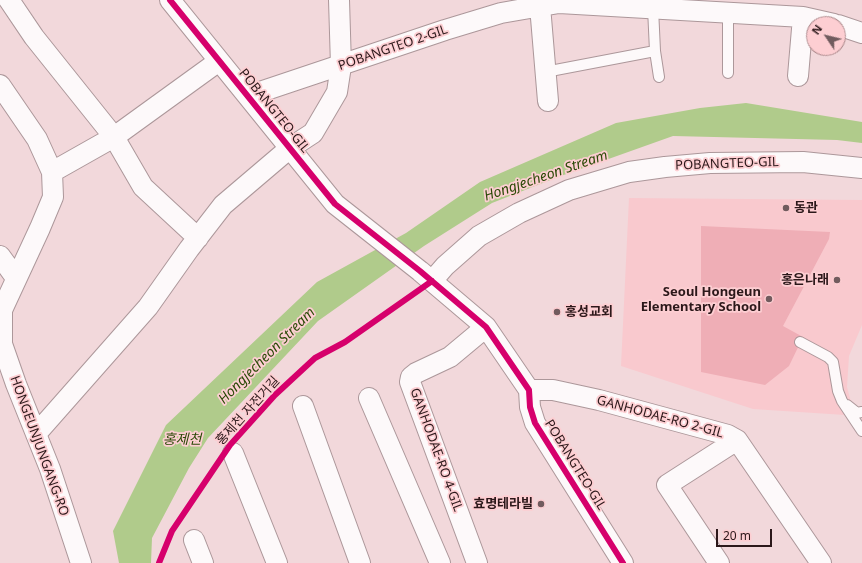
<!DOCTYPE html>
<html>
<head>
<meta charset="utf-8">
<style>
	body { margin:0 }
	#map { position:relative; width:862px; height:563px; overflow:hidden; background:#f2d8db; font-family:"Noto Sans",sans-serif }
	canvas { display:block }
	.north { position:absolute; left:806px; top:16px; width:40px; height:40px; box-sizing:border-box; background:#fdced2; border:1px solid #a98588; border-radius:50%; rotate:305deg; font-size:11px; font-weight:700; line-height:16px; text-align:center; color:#2c181a }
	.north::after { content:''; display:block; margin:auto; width:14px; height:18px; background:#715b5e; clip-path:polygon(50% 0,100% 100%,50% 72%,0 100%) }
	.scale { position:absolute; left:716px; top:529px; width:56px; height:18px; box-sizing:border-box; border:2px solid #2c181a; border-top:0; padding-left:5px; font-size:12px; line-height:14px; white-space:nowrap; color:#2c181a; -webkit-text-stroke:3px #fdced2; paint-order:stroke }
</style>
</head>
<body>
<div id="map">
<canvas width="862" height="563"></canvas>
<div class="north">N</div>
<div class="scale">20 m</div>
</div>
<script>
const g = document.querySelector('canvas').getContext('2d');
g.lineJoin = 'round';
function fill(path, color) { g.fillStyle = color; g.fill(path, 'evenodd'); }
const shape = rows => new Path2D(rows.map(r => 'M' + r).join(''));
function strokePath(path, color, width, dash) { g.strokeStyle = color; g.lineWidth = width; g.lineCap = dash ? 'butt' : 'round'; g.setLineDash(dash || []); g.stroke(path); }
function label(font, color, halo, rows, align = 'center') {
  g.font = font + ' "Noto Sans","Noto Sans KR",sans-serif'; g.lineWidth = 3.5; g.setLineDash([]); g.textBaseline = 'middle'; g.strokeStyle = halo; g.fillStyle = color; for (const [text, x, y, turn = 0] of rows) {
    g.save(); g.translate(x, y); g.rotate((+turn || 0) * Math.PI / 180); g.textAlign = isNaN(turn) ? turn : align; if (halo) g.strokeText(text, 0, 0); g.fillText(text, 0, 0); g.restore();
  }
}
const built = shape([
	[629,198,862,200,862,325,849,356,847,387,851,402,845,415,753,409,621,366]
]);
const green = shape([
	[701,226,830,232,829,239,783,326,803,337,789,366,765,385,701,372]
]);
const water = shape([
	[746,103,862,122,862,143,837,140,673,136,558,177,492,203,424,246,318,321,208,438,189,468,152,538,151,563,119,563,113,531,166,425,317,282,406,233,480,182,616,123,700,108]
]);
const lane = shape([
	[653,8,655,51,659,77],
	[545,72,655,51],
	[728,73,728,13],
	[800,342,828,357,833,362,838,391,842,401,862,431],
	[847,405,857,413,862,412]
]);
const street = shape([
	[9,0,34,37,114,137,143,187,198,238],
	[170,0,335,204,420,271,486,327,529,390,530,407,535,423,623,563],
	[540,6,548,101],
	[838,25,862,33],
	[798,76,803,17],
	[0,85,37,139,52,172,53,197,40,228,2,310,2,344,16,384,50,469,81,563],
	[248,96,445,30,501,13,559,3,803,17,834,24],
	[52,172,114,137,219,61],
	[0,256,16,278],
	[432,281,445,266,479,236,519,213,569,190,629,172,665,167,710,163,803,162,862,168],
	[529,390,553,390,599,400,728,435,737,440,821,563],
	[369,398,440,563],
	[303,406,360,563],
	[36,434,148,307,189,249,223,205,290,148,313,133,337,92,341,66,339,0],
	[233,453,277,563],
	[194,540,203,563],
	[477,563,410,382,411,377,416,373,450,357,486,327],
	[719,563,667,485,737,440]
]);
const cycleway = shape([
	[170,0,335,204,420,271,486,327,529,390,530,407,535,423,623,563],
	[159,563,172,531,230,445,275,395,315,358,345,342,432,281]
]);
const markers = [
	[786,208,4,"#715b5e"],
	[837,280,4,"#715b5e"],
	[769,299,4,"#715b5e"],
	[557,312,4,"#715b5e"],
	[541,504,4,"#715b5e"]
];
const streetNames = [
	["POBANGTEO 2-GIL",393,48,-19],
	["POBANGTEO-GIL",274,111,51],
	["POBANGTEO-GIL",727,164,-2],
	["홍제천 자전거길",248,411,-48],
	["GANHODAE-RO 2-GIL",660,417,15],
	["HONGEUNJUNGANG-RO",39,446,70],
	["GANHODAE-RO 4-GIL",436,450,70],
	["POBANGTEO-GIL",575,465,58]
];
const poiNames = [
	["동관",794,208,"left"],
	["홍은나래",829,280],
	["Seoul Hongeun",761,292],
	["Elementary School",761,307],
	["홍성교회",565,312,"left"],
	["효명테라빌",533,504]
];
const waterNames = [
	["Hongjecheon Stream",546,176,-19],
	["Hongjecheon Stream",267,356,-45],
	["홍제천",182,440]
];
fill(built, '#f9c9ce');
fill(green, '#efaeb6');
fill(water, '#b0cb8b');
strokePath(lane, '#ac979a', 12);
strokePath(street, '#ac979a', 22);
strokePath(lane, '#fdf9fa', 10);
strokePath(street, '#fdf9fa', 20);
strokePath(cycleway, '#d6006c', 6);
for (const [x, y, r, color] of markers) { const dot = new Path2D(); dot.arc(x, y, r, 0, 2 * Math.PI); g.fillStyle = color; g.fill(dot); strokePath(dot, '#fdced2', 1.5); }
label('13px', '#2c181a', '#fdced2', streetNames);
label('bold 13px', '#2c181a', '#fdced2', poiNames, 'right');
label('italic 14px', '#2b4a07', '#fdced2', waterNames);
</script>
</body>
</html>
